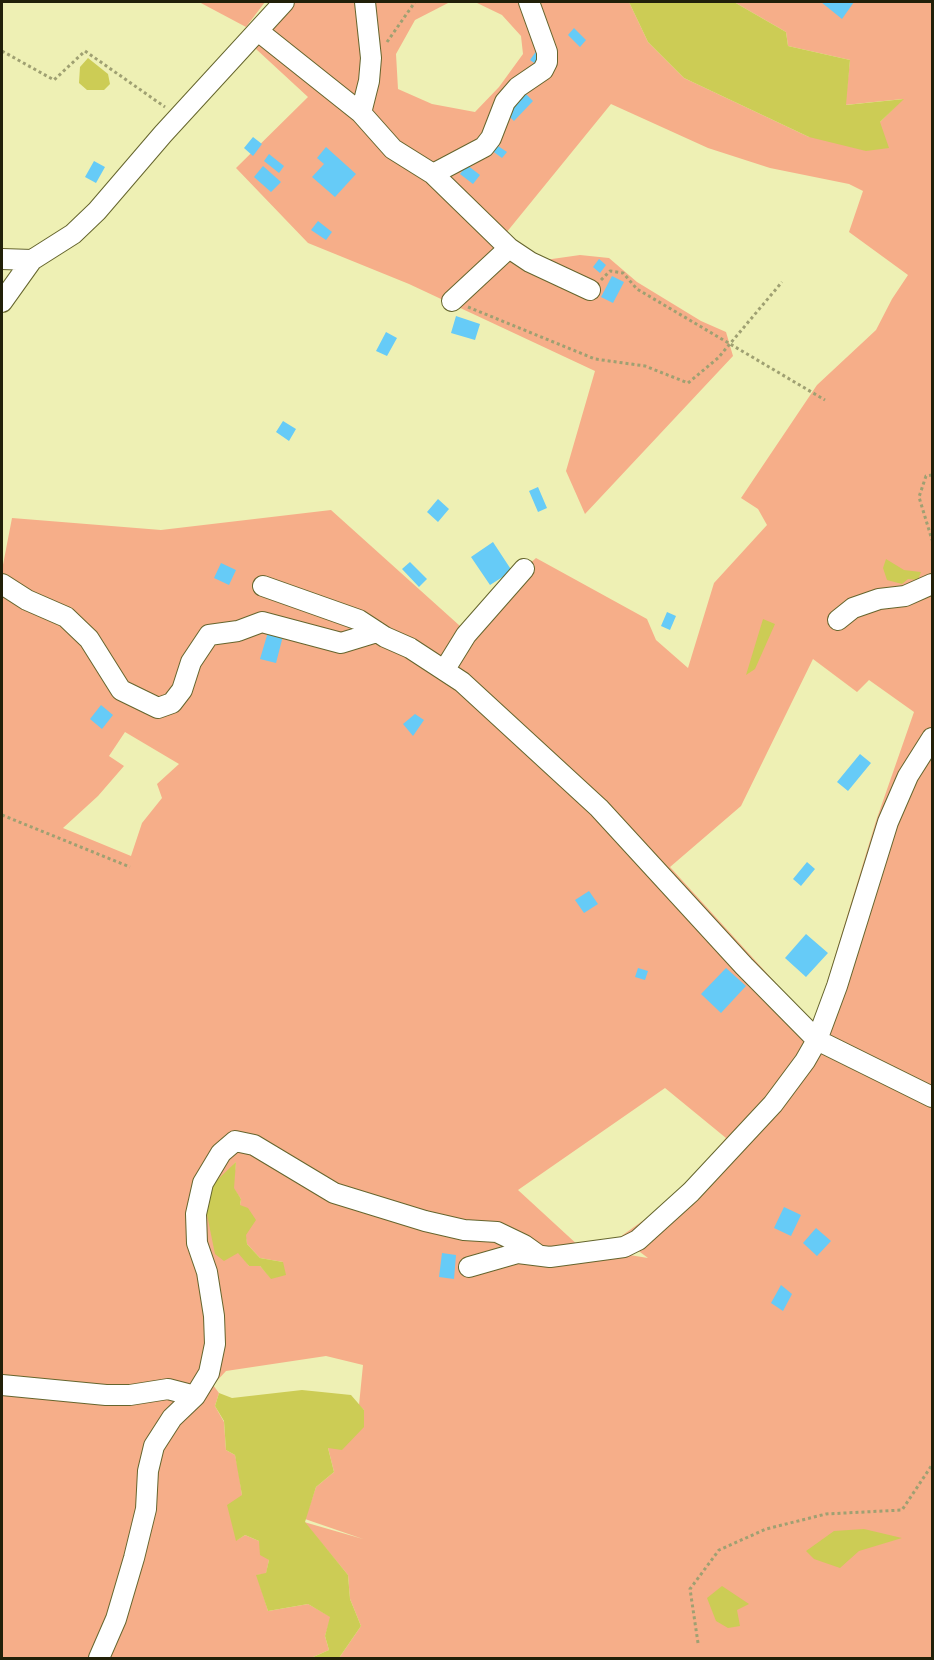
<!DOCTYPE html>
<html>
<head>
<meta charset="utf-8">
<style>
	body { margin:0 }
	#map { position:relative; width:934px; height:1660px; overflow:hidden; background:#eef0b4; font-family:"Source Sans 3",sans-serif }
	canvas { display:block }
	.frame { position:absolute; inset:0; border:3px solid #212009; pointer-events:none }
</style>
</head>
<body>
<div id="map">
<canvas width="934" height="1660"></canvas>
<div class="frame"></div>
</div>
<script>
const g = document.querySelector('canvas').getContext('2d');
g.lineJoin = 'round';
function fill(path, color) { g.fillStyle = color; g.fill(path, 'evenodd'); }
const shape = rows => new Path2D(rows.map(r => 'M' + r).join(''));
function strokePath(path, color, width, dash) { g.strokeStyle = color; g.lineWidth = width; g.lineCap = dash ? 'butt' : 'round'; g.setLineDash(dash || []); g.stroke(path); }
const green = shape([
	[199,2,265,2,246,27],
	[269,2,450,2,415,20,396,54,398,89,432,104,475,112,499,87,523,54,521,36,502,15,475,2,629,2,648,42,684,78,809,137,880,122,903,99,845,105,850,60,788,46,786,32,734,2,932,2,932,1658,339,1658,361,1626,350,1599,348,1575,304,1522,363,1539,305,1519,316,1487,334,1472,328,1448,364,1410,359,1405,363,1365,326,1356,226,1371,213,1385,219,1393,215,1406,224,1422,226,1450,235,1455,238,1468,242,1495,237,1540,245,1535,259,1541,269,1560,266,1574,257,1575,268,1611,308,1604,331,1617,325,1636,329,1650,311,1658,2,1658,2,570,12,518,161,530,331,510,460,626,536,558,647,619,656,640,688,668,714,583,767,525,758,509,741,498,817,385,876,330,892,299,908,275,849,232,863,191,849,184,770,168,708,148,611,104,506,233,545,260,580,255,609,258,637,282,701,321,726,332,733,356,585,514,566,471,595,371,409,284,308,243,236,168,308,97,256,49],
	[813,659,857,692,869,680,914,712,876,821,814,1025,670,867,741,806],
	[125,732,179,764,157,784,162,798,142,823,131,856,63,828,98,796,124,766,109,756],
	[665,1088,726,1138,679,1195,620,1237,648,1258,580,1247,518,1190],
	[236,1162,233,1188,241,1199,240,1205,247,1244,260,1258,283,1262,271,1278,260,1266,249,1266,204,1201]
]);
const water = shape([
	[629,2,734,2,786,32,788,46,850,60,846,105,904,99,880,122,889,148,866,151,809,137,684,78,648,42],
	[88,58,108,74,110,84,104,90,87,90,79,83,80,67],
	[886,559,904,570,921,572,918,580,908,579,902,584,887,580,883,568],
	[763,619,775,624,755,669,746,675],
	[236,1162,234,1188,241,1199,240,1205,248,1208,256,1220,246,1235,247,1244,260,1258,283,1262,286,1275,271,1279,260,1266,249,1266,238,1253,224,1261,215,1254,204,1200,213,1184],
	[302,1390,351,1395,364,1410,364,1427,342,1450,328,1448,334,1472,316,1487,305,1522,348,1575,350,1599,361,1626,339,1658,311,1658,329,1650,325,1636,330,1617,308,1604,268,1611,256,1575,266,1573,269,1560,260,1555,259,1541,245,1535,236,1541,227,1505,242,1495,235,1455,226,1450,224,1421,215,1406,219,1393,232,1398],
	[864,1529,902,1538,859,1551,840,1568,814,1559,806,1551,834,1531],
	[722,1586,749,1604,737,1610,740,1626,728,1628,716,1621,707,1598]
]);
const building = shape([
	[821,2,854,2,842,19],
	[574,28,586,40,580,47,568,35],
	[537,50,544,55,537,65,530,60],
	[524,92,533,101,514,121,505,112],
	[253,137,262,144,253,156,244,148],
	[495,144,507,152,502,158,491,150],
	[326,147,356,174,335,197,312,177,324,164,317,158],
	[269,154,284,166,279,173,264,161],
	[94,161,105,167,96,183,85,177],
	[467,165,480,175,473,184,460,174],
	[263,166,281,182,271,192,254,177],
	[318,221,332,232,326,240,311,230],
	[599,259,606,265,600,273,593,267],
	[612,276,624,282,613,303,601,297],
	[456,316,480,324,475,340,451,333],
	[386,332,397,338,387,356,376,351],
	[283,421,296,429,289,441,276,432],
	[538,487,547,508,538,512,529,491],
	[438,499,449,509,438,522,427,512],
	[493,542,512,571,490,585,471,557],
	[410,562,427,579,419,587,402,569],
	[221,563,236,570,229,585,214,578],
	[667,612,676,616,670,630,661,626],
	[268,632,283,636,276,663,260,659],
	[101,705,113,715,102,729,90,719],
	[415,714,424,720,413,736,403,724],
	[860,754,871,763,848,791,837,782],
	[807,862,815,869,801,886,793,879],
	[589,891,598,904,584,913,575,900],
	[806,934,828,953,806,977,785,958],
	[638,968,648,971,645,980,635,977],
	[726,968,746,986,721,1013,701,994],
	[784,1207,801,1215,791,1236,774,1228],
	[816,1228,831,1241,817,1256,803,1243],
	[442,1253,456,1255,454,1279,439,1277],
	[781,1285,792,1294,783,1311,771,1303]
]);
const path = shape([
	[387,42,415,2],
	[2,51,54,80,85,51,165,107],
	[601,280,610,271,623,273,637,289,825,400],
	[468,307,595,359,645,366,688,383,718,358,782,282],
	[932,475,926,476,919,497,932,540],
	[2,815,130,867],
	[698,1643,690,1589,719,1550,766,1529,826,1514,902,1510,932,1465]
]);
const minor = shape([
	[258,31,361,113,393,149,433,174,509,248,452,301],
	[361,113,369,81,371,58,365,2],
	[433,174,484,147,491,138,505,102,518,87,543,70,547,62,547,52,529,2],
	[509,248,530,262,590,290],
	[2,259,32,260],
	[2,302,32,260,73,234,97,211,163,134,284,2],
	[2,584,27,600,66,617,89,639,121,690,158,708,172,703,182,690,191,662,209,635,238,631,262,622,341,643,377,632],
	[263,586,359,620,385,637,410,648,462,682,599,808,744,966,817,1040,932,1097],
	[838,620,853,608,879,599,905,596,932,584],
	[445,669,466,635,524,569],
	[469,1267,518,1253,550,1257,624,1247,638,1240,691,1192,773,1104,805,1061,817,1040,837,986,888,822,908,776,932,738],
	[2,1385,106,1395,130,1395,168,1389,195,1396],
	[99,1658,116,1619,134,1558,146,1509,148,1471,154,1446,172,1418,195,1396,209,1373,215,1344,214,1316,207,1272,197,1243,196,1214,203,1183,221,1153,235,1141,254,1145,334,1193,425,1221,464,1230,497,1232,524,1245,538,1255]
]);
fill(green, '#f6ae89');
fill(water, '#cc5');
fill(building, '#66cbf7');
strokePath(minor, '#65652d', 22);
strokePath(path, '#9fa072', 3, [3, 3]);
strokePath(minor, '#fff', 20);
</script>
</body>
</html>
